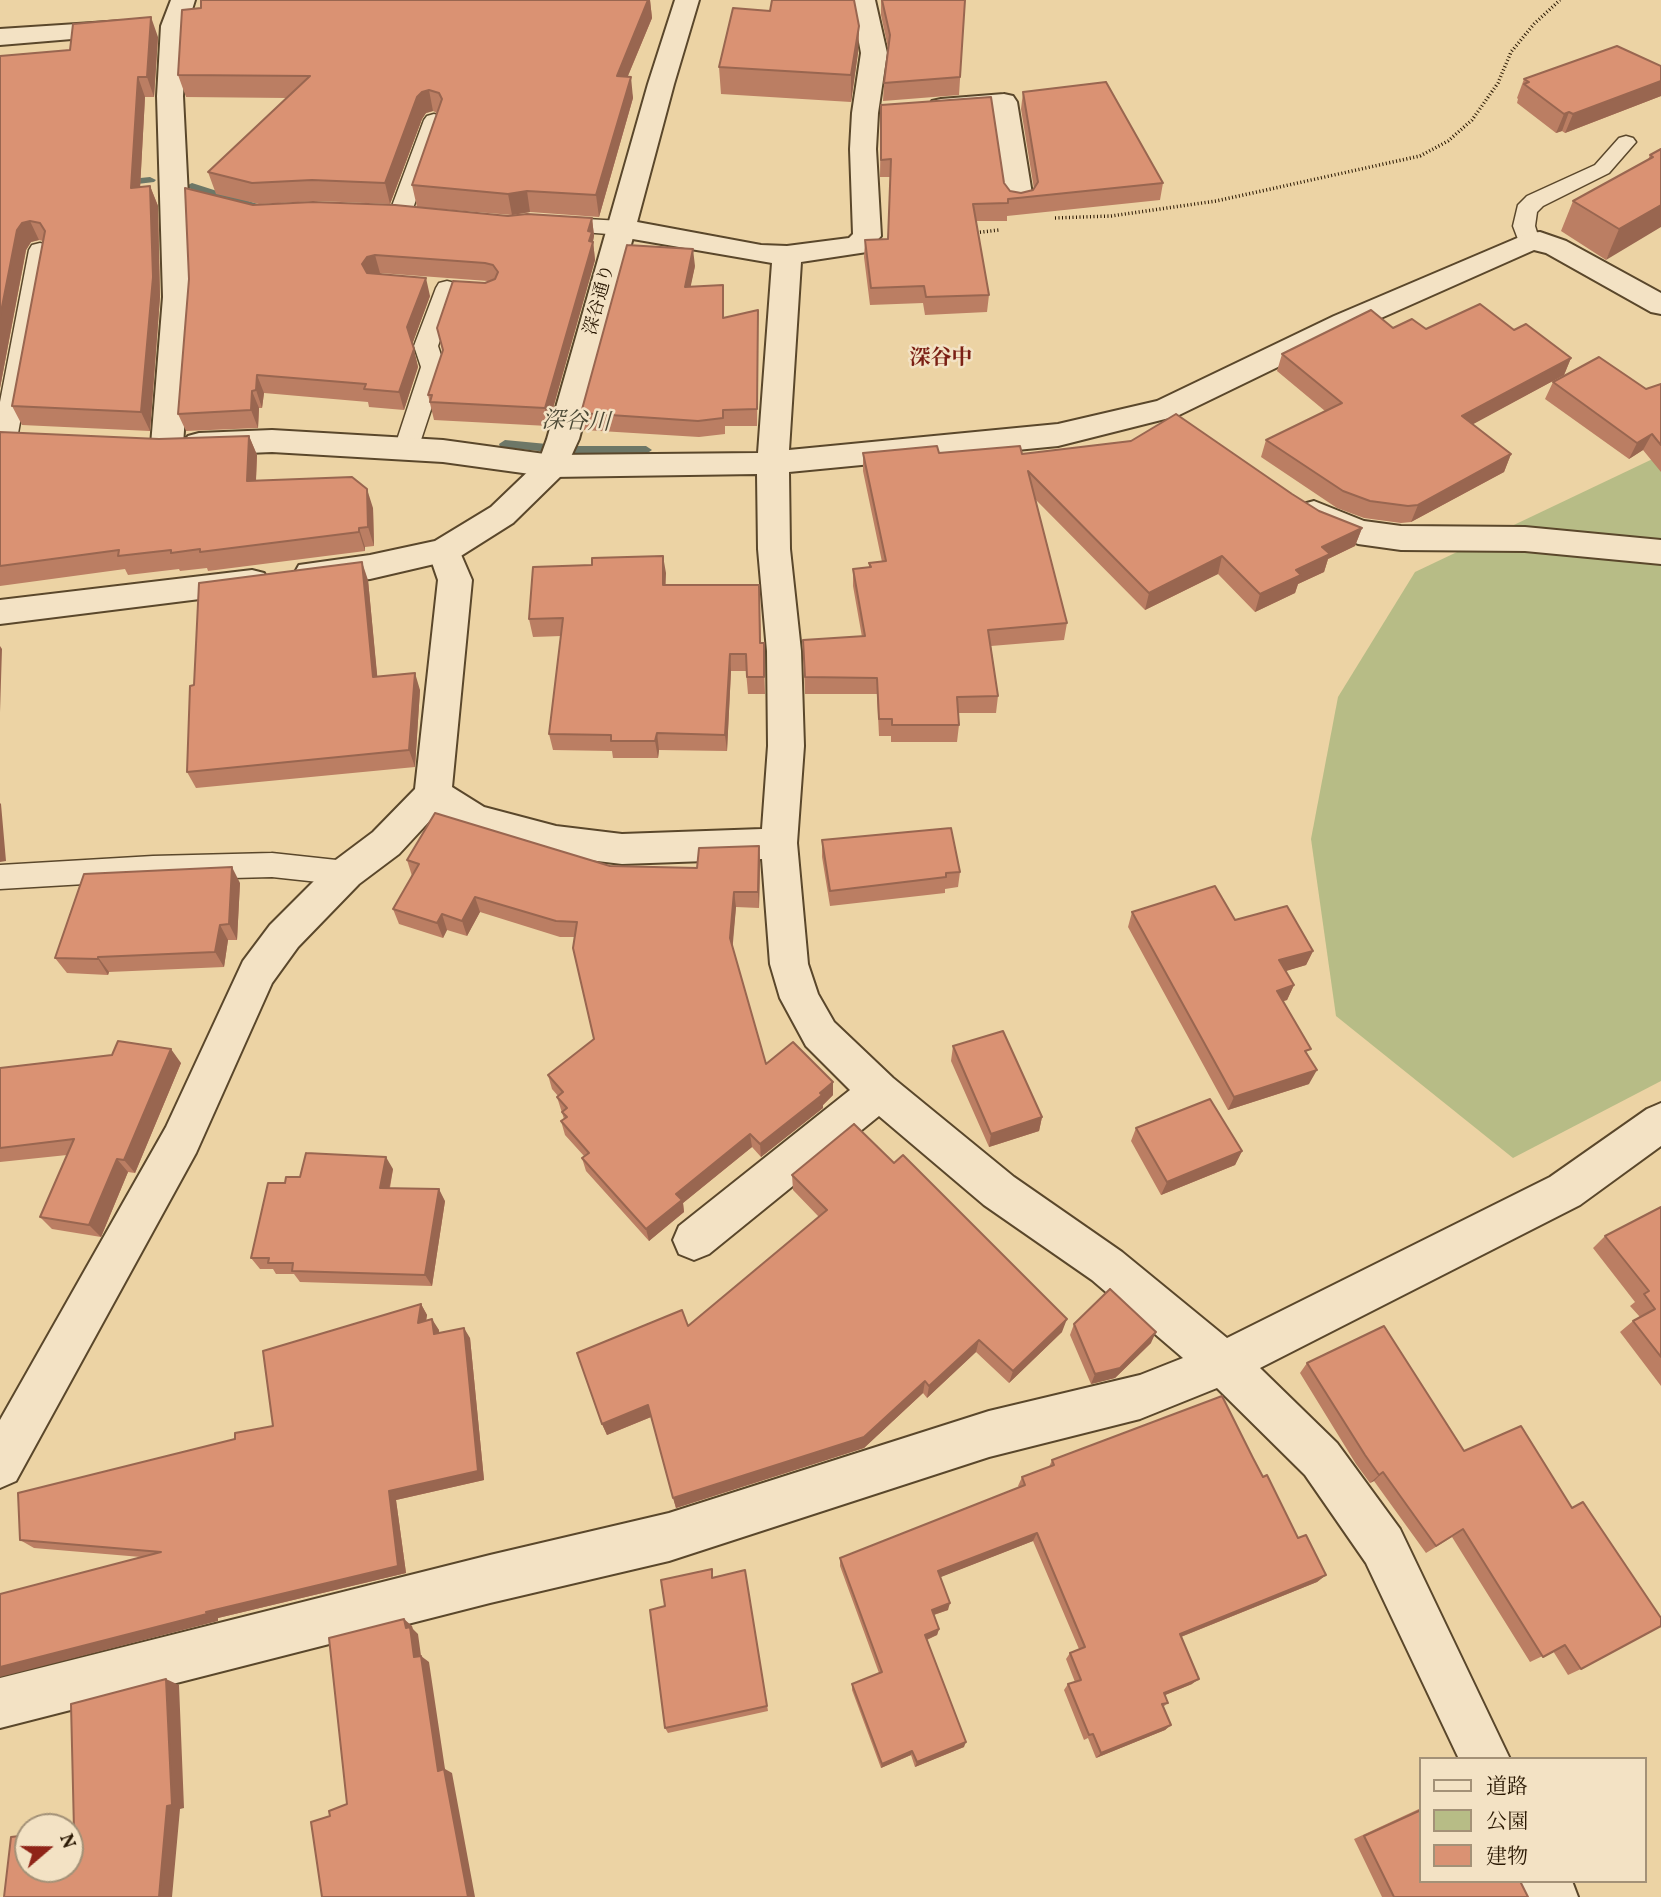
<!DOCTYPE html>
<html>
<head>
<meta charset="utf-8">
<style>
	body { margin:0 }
	#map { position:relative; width:1661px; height:1897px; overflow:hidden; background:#ecd3a4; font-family:Vollkorn,"Noto Serif JP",serif }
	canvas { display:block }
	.legend { position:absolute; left:1419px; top:1757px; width:228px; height:126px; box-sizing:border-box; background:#f3e2c4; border:2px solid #a39177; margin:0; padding:9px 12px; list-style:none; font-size:21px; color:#2a1803 }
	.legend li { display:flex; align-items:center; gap:14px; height:35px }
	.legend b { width:35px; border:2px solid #a39177 }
	.north { position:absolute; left:14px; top:1813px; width:70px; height:70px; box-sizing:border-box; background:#f3e2c4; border:2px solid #a39177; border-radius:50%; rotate:70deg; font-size:19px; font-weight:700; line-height:28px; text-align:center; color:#2a1803 }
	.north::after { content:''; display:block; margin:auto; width:24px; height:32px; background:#8f2418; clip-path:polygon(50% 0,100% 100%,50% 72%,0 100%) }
</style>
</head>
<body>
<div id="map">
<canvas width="1661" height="1897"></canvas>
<ul class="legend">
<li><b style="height:9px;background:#f3e2c4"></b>道路</li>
<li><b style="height:19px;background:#b7bc86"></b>公園</li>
<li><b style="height:19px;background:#da9273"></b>建物</li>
</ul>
<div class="north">N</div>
</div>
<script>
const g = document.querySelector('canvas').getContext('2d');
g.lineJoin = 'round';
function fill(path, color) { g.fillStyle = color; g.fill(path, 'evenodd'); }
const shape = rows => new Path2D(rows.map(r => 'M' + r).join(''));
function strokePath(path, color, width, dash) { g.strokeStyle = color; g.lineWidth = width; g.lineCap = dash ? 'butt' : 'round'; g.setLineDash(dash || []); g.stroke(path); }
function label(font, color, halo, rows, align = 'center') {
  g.font = font + ' Vollkorn,"Noto Serif JP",serif'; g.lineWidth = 5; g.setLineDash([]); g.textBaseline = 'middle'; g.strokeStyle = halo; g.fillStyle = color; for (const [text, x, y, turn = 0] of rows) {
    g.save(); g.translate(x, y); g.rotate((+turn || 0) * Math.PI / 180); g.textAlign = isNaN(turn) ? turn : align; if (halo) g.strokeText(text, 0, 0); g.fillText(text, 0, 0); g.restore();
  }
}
const green = shape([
	[1661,455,1661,1081,1513,1158,1336,1016,1311,839,1338,697,1415,572]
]);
const stream = shape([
	[150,177,156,180,154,182,121,186,115,183,121,180,150,177],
	[192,183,261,205,263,207,257,210,188,188,186,186,192,183],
	[505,440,568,446,646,446,652,450,646,454,568,454,500,447,499,444,505,440]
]);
const path = shape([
	[1055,218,1111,216,1216,201,1420,156,1448,141,1472,120,1498,83,1511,52,1534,24,1560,0],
	[973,233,999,230]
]);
const service = shape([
	[434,114,441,116,444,120,411,214,408,219,400,221,392,219,389,214,424,120,427,116,434,114],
	[1626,136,1633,138,1636,142,1609,173,1543,206,1537,212,1535,226,1540,242,1537,247,1521,247,1513,226,1518,205,1527,196,1595,165,1619,138,1626,136],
	[552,217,621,221,629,223,632,228,629,233,621,235,544,229,541,224,544,219,552,217],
	[40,243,48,245,51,250,17,439,14,445,5,447,0,446,0,402,29,250,32,245,40,243],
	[447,281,455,283,458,288,438,346,445,367,418,449,415,455,406,457,397,455,394,449,421,367,414,346,436,288,439,283,447,281],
	[272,853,346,861,356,865,360,873,356,881,346,885,272,877,153,880,0,889,0,865,153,856,272,853]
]);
const minor = shape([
	[171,0,195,0,187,26,183,96,193,297,183,445,178,453,167,456,156,453,151,445,163,297,157,96,161,26,171,0],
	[851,0,875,0,887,53,878,113,876,149,881,236,867,252,801,262,789,450,1058,424,1157,401,1334,316,1529,233,1540,232,1566,241,1661,293,1661,314,1651,312,1546,253,1534,250,1354,330,1177,416,1058,446,789,472,790,549,801,651,804,746,797,843,808,964,818,994,834,1022,893,1078,1014,1177,1122,1252,1227,1338,1550,1177,1647,1109,1661,1103,1661,1146,1580,1205,1260,1368,1337,1443,1400,1529,1510,1759,1459,1759,1366,1563,1305,1475,1217,1388,1140,1419,989,1457,669,1561,490,1603,0,1728,0,1678,490,1555,669,1513,989,1411,1140,1375,1183,1358,1092,1280,984,1205,879,1116,709,1254,694,1260,679,1254,673,1240,679,1226,850,1090,806,1046,780,998,770,964,762,859,622,864,556,856,461,829,436,814,399,854,359,884,298,947,272,983,196,1153,16,1481,0,1488,0,1420,166,1127,243,961,270,925,333,862,373,832,415,789,438,580,428,551,432,543,444,539,456,543,472,580,452,787,484,807,556,826,622,834,762,829,768,746,767,651,758,549,757,474,552,477,443,462,272,452,199,455,188,452,183,444,188,436,199,433,272,430,443,440,552,455,758,453,772,263,621,237,611,234,607,228,611,222,621,219,761,245,787,246,849,238,853,234,850,149,852,113,861,53,851,0],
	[123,21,132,24,136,29,132,34,0,45,0,29,123,21],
	[1004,94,1013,96,1017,102,1033,200,1029,206,1019,208,1009,206,1005,200,992,111,941,115,932,113,928,107,932,101,941,99,1004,94],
	[1314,501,1364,521,1401,526,1525,527,1661,540,1661,564,1525,551,1401,550,1358,544,1303,520,1298,512,1303,504,1314,501],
	[1518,1881,1572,1881,1578,1897,1525,1897,1518,1881]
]);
const tertiary = shape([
	[675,0,699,0,674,84,579,439,563,474,513,523,456,559,370,579,311,586,299,583,294,574,299,565,370,555,435,541,491,507,539,461,547,439,648,84,675,0],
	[252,570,264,573,269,582,264,591,0,624,0,600,252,570]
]);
const wall = shape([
	[201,0,650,0,652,18,628,76,633,98,599,217,530,212,512,215,417,207,412,185,437,113,433,111,426,113,422,119,390,204,318,201,259,204,216,194,208,172,287,98,186,97,178,75,201,8],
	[881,0,965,0,959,95,883,101,884,83,888,48,881,15],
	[770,11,859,26,858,53,851,102,721,94,719,67],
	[158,37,154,97,145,97,140,187,150,186,158,206,160,297,150,431,22,425,12,406,43,241,39,240,31,242,26,250,0,388,0,56,70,50],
	[1661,66,1661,96,1565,133,1562,131,1556,133,1517,103,1518,99,1517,98,1524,79],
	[1023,92,1163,183,1160,200,1007,216,1007,221,976,221,989,295,987,312,925,315,923,303,870,305,864,257,865,240,888,239,890,177,880,177,881,105,1004,183,1010,191,1021,193,1033,190,1034,189,1021,109],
	[1661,149,1606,260,1561,231,1573,201,1648,160,1650,155],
	[253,205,508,216,592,218,594,236,593,241,595,260,548,426,434,420,428,395,443,352,437,328,485,283,488,281,380,273,430,296,412,344,418,367,404,410,369,407,368,402,264,393,262,408,259,408,258,428,186,431,178,414],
	[695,266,690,287,723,285,724,318,758,327,757,426,725,426,725,434,699,437,584,430,581,413],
	[1393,328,1426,329,1571,358,1564,375,1472,424,1511,454,1504,472,1411,522,1401,523,1364,518,1337,508,1261,457,1266,440,1325,411,1277,371,1282,354],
	[1553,382,1646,389,1661,384,1661,472,1643,450,1629,459,1545,399],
	[0,432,159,439,249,436,257,455,256,481,373,508,374,546,365,547,365,551,208,571,207,568,180,571,179,569,128,575,125,569,0,586],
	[863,453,1022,454,1292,494,1319,511,1362,528,1355,546,1328,559,1324,572,1298,584,1295,593,1255,612,1218,574,1145,610,1035,499,1067,623,1064,640,991,646,998,696,996,713,958,713,959,725,957,742,891,742,891,736,879,736,877,694,805,694,803,640,862,637,853,586,853,569,869,567,869,563,882,562,863,471],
	[663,556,665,585,759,585,761,643,764,660,765,694,748,694,746,671,731,671,727,751,659,750,658,758,613,758,612,751,553,750,549,734,561,636,533,637,529,619,592,565],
	[368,580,377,676,420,690,415,767,196,788,187,772],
	[822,840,960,872,958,887,945,889,945,893,830,906,822,857],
	[759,846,760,862,759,908,736,907,732,946,766,1064,833,1095,823,1105,823,1108,761,1157,752,1147,683,1203,684,1212,649,1241,586,1171,582,1158,584,1156,565,1135,561,1121,564,1119,557,1097,558,1096,552,1089,548,1075,594,1039,575,937,560,937,480,912,467,936,447,930,443,938,399,924,393,909,412,876,407,860,697,868],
	[240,883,237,940,228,940,224,967,109,972,108,975,67,973,55,958],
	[1132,912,1235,920,1313,951,1306,965,1285,971,1294,985,1287,1000,1283,1001,1308,1055,1309,1084,1228,1110,1128,927],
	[953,1046,1042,1117,1039,1131,989,1147,951,1061],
	[181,1063,135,1173,128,1172,101,1237,52,1229,40,1217,67,1155,0,1162,0,1068],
	[1136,1128,1242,1151,1235,1165,1161,1195,1131,1141],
	[393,1169,390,1188,445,1201,432,1286,300,1282,294,1274,276,1274,273,1269,260,1269,251,1258,285,1183,300,1177],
	[792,1175,1062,1332,1009,1383,976,1352,927,1398,923,1393,864,1448,676,1508,651,1417,607,1435,602,1424,819,1217,793,1190],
	[1661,1207,1661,1386,1620,1332,1633,1321,1640,1317,1630,1306,1635,1302,1593,1248,1605,1236],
	[421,1304,427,1315,426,1321,439,1330,439,1333,470,1338,484,1480,396,1500,406,1573,218,1618,218,1621,141,1557,34,1548,20,1540,235,1439,273,1426],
	[1074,1324,1151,1343,1115,1378,1091,1384,1070,1335],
	[1384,1326,1581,1669,1568,1675,1553,1651,1530,1662,1452,1537,1426,1553,1374,1481,1370,1483,1356,1464,1300,1373,1307,1363],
	[1253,1458,1298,1538,1326,1575,1317,1582,1181,1637,1192,1684,1165,1695,1168,1703,1163,1707,1171,1725,1165,1730,1096,1758,1088,1738,1084,1740,1064,1690,1068,1684,1075,1682,1066,1659,1070,1653,1079,1649,1033,1541,940,1577,948,1610,934,1615,939,1629,937,1635,927,1640,964,1747,915,1767,911,1755,881,1768,852,1690,852,1684,879,1673,840,1566,840,1558,1019,1487,1018,1486,1022,1477,1049,1467,1052,1460],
	[745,1570,768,1711,668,1733,665,1728,665,1606,714,1577],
	[1421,1808,1421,1881,1528,1897,1382,1897,1354,1839]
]);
const shadedWall = shape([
	[648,0,650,0,652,18,619,97,617,76],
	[151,17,158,37,154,97,147,77],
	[859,26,858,53,851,102,851,75],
	[138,77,145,97,139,208,131,188],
	[631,77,633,98,599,217,596,195],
	[1661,81,1661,96,1565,133,1573,114],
	[429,90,433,111,426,113,422,119,390,204,385,183,417,97,422,92],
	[1569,112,1562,131,1556,133,1564,114],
	[150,186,158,206,160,297,150,431,141,412],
	[527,191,530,212,512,215,508,194],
	[1661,205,1661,227,1606,260,1619,229],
	[592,218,594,236,593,241,595,260,548,426,545,408],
	[30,221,39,240,31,242,26,250,0,388,0,317,17,230,22,223],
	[693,249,695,266,687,304,685,287],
	[375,255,380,273,367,282,362,264,367,257],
	[426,278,430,296,412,345,407,327],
	[414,349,418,367,404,410,399,392],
	[1571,358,1564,375,1455,434,1462,416],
	[257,375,264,393,262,408,256,390],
	[252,391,259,408,258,428,251,410],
	[1652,434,1643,450,1629,459,1637,443],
	[249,436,257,455,255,500,247,481],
	[1511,454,1504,472,1411,522,1418,505],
	[367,489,373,508,374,546,368,527],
	[359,528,365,547,365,551,359,532],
	[1362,528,1355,546,1328,559,1324,572,1298,584,1295,593,1255,612,1260,594,1296,570,1322,547],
	[663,556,666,573,665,602,663,585],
	[1222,556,1218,574,1145,610,1149,593],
	[362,562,368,580,379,694,373,677],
	[0,646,2,649,0,712],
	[730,654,731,671,727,751,725,735],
	[415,673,420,690,415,767,409,750],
	[657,733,659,750,658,758,655,741],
	[0,803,1,804,6,861,0,862],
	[759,846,760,862,759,908,758,892],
	[232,867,240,883,237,940,229,924],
	[734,892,736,907,732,954,730,938],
	[475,897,480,912,467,936,462,921],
	[442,914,447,930,443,938,437,923],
	[220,925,228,940,224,967,215,952],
	[1313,951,1306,965,1273,975,1279,960],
	[98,957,109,972,108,975,98,959],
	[1294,985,1287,1000,1271,1005,1277,991],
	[171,1049,181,1063,135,1173,124,1160],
	[1317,1070,1309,1084,1228,1110,1234,1097],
	[833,1082,833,1095,823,1105,823,1108,761,1157,760,1144],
	[1042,1117,1039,1131,989,1147,991,1134],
	[750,1134,752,1147,683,1203,684,1212,649,1241,646,1229,676,1194],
	[1242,1151,1235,1165,1161,1195,1167,1182],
	[386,1157,393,1169,387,1200,380,1188],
	[117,1159,128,1172,101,1237,89,1225],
	[439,1189,445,1201,432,1286,425,1275],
	[421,1304,427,1315,424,1333,418,1323],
	[432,1319,439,1330,440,1345,434,1334],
	[1067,1319,1062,1332,1009,1383,1013,1371],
	[464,1328,470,1338,484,1480,396,1500,406,1573,218,1618,218,1621,0,1677,0,1667,206,1612,389,1491],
	[1156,1332,1151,1343,1115,1378,1091,1384,1095,1374],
	[979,1340,976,1352,927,1398,929,1386],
	[925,1381,923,1393,864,1448,676,1508,673,1498],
	[648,1405,651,1417,607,1435,602,1424],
	[1383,1472,1374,1481,1370,1483,1379,1475],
	[1037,1533,1033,1541,936,1579,938,1571],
	[1326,1575,1317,1582,1173,1640,1180,1634],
	[950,1603,948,1610,930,1616,932,1610],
	[404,1619,412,1626,413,1629,418,1634,422,1663,414,1657,406,1628],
	[939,1629,937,1635,923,1641,925,1635],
	[421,1656,429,1662,445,1769,452,1773,475,1897,468,1897,438,1771],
	[166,1679,179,1685,184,1808,180,1809,172,1897,159,1897],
	[1199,1679,1192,1684,1158,1698,1164,1693],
	[1171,1725,1165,1730,1096,1758,1101,1753],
	[966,1742,964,1747,915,1767,917,1762],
	[912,1751,911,1755,881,1768,882,1764]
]);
const building = shape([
	[201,0,648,0,617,76,631,77,596,195,527,191,508,194,412,185,442,99,439,93,429,90,422,92,417,97,385,183,312,180,252,183,208,172,310,76,178,75,182,10,201,8,201,0],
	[772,0,854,0,859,26,851,75,719,67,733,8,770,11,772,0],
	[882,0,965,0,960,77,884,83,890,35,882,0],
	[151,17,147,77,138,77,131,188,150,186,153,277,141,412,12,406,45,231,40,223,30,221,22,223,17,230,0,317,0,56,70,50,73,24,151,17],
	[1617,46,1661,66,1661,81,1573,114,1569,112,1564,114,1524,84,1529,82,1524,79,1617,46],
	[1106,82,1163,183,1008,199,1008,203,973,204,989,295,926,297,924,286,871,288,865,240,888,239,891,159,881,160,881,105,991,97,1004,183,1010,191,1021,193,1033,190,1038,182,1023,92,1106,82],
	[1661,149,1661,205,1619,229,1573,201,1653,157,1650,155,1661,149],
	[185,188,253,205,313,202,395,205,508,216,527,214,592,218,588,231,592,232,589,241,593,242,545,408,430,402,432,395,428,395,443,350,437,328,453,281,485,283,495,279,498,272,493,265,485,263,375,255,367,257,362,264,367,273,426,278,407,327,414,349,399,392,364,389,366,384,257,375,256,390,252,391,251,410,178,414,189,279,185,188],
	[627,245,693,249,685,287,723,285,723,318,758,310,757,409,723,410,723,418,698,421,581,413,627,245],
	[1480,304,1514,330,1526,324,1571,358,1462,416,1511,454,1418,505,1408,506,1370,501,1343,491,1266,440,1342,403,1282,354,1371,310,1393,328,1412,319,1426,329,1480,304],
	[1599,357,1646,389,1661,384,1661,445,1652,434,1637,443,1553,382,1599,357],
	[1176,414,1292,494,1319,511,1362,528,1322,547,1330,554,1296,570,1301,575,1260,594,1222,556,1149,593,1028,471,1067,623,988,630,998,696,957,697,959,725,892,725,892,719,879,719,877,678,805,677,803,640,865,636,853,569,871,567,869,563,886,561,863,453,937,446,939,453,1020,446,1022,454,1131,441,1176,414],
	[0,432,159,439,249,436,247,481,352,477,367,489,368,527,359,528,359,532,200,552,200,549,171,553,171,550,118,556,119,550,0,566,0,432],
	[663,556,663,585,759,585,760,643,764,643,764,677,747,677,746,654,730,654,725,735,657,733,655,741,611,741,611,735,549,734,563,618,529,619,533,567,592,565,592,558,663,556],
	[362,562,373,677,415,673,409,750,187,772,190,686,194,685,199,583,362,562],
	[435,813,610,866,697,868,699,848,759,846,758,892,734,892,730,938,766,1064,793,1042,833,1082,820,1093,822,1095,760,1144,750,1134,676,1194,682,1200,646,1229,582,1158,589,1153,561,1121,567,1117,562,1112,567,1108,557,1097,563,1092,548,1075,594,1039,573,948,577,922,556,921,475,897,462,921,442,914,437,923,393,909,419,864,407,860,435,813],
	[951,828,960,872,946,873,946,877,830,891,822,840,951,828],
	[232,867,229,924,220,925,215,952,98,957,98,959,55,958,84,874,232,867],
	[1215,886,1235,920,1287,906,1313,951,1279,960,1294,985,1277,991,1311,1049,1305,1051,1317,1070,1234,1097,1132,912,1215,886],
	[1003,1031,1042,1117,991,1134,953,1046,1003,1031],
	[118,1041,171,1049,124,1160,117,1159,89,1225,40,1217,74,1139,0,1148,0,1068,112,1055,118,1041],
	[1210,1099,1242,1151,1167,1182,1136,1128,1210,1099],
	[854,1124,894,1163,903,1155,1067,1319,1013,1371,979,1340,929,1386,925,1381,864,1437,673,1498,648,1405,602,1424,577,1353,682,1310,688,1326,827,1210,792,1175,854,1124],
	[306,1153,386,1157,380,1188,439,1189,425,1275,292,1271,293,1263,268,1263,269,1258,251,1258,268,1183,285,1183,286,1177,300,1177,306,1153],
	[1661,1207,1661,1357,1633,1321,1655,1309,1644,1294,1649,1291,1605,1236,1661,1207],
	[1110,1289,1156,1332,1120,1368,1095,1374,1074,1324,1110,1289],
	[421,1304,418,1323,432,1319,434,1334,464,1328,478,1471,389,1491,398,1566,206,1612,207,1614,0,1667,0,1594,161,1552,20,1540,18,1493,235,1439,235,1433,273,1426,263,1351,421,1304],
	[1384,1326,1464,1451,1521,1426,1572,1508,1583,1502,1661,1618,1661,1626,1581,1669,1565,1645,1543,1657,1463,1529,1436,1546,1383,1472,1379,1475,1365,1455,1307,1363,1384,1326],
	[1222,1396,1253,1458,1263,1477,1267,1475,1298,1538,1306,1535,1326,1575,1180,1634,1199,1679,1164,1693,1168,1703,1162,1704,1171,1725,1101,1753,1093,1734,1089,1735,1068,1684,1081,1680,1070,1653,1085,1647,1037,1533,938,1571,950,1603,932,1610,939,1629,925,1635,966,1742,917,1762,912,1751,882,1764,852,1684,882,1672,840,1558,1025,1485,1022,1477,1054,1465,1052,1460,1222,1396],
	[712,1569,712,1578,745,1570,767,1706,665,1728,650,1610,665,1606,661,1580,712,1569],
	[404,1619,406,1628,410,1627,414,1657,421,1656,438,1771,444,1769,468,1897,322,1897,311,1822,330,1816,329,1811,347,1804,329,1638,404,1619],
	[166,1679,172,1805,167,1806,159,1897,4,1897,11,1837,28,1835,28,1869,70,1869,70,1830,74,1830,71,1704,166,1679],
	[1421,1810,1421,1881,1520,1881,1528,1897,1394,1897,1364,1836,1421,1810]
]);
const farStreetnames = [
	["深谷通り",601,300,-75]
];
const farQuarternames = [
	["深谷中",941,360]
];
const waterNames = [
	["深谷川",576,424,2]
];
fill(green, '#b7bc86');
fill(stream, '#6d7767');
strokePath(service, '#5a472b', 3);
strokePath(minor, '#5a472b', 4);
strokePath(tertiary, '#5a472b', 4);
strokePath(path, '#2a1803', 3.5, [1, 2.5]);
fill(service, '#f3e2c4');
fill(minor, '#f3e2c4');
fill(tertiary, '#f3e2c4');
fill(wall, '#bb7e63');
fill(shadedWall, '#996650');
fill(building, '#da9273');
strokePath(building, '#996650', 2);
label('18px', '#2a1803', '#f3e2c4', farStreetnames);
label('bold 21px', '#7a1f14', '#f3e2c4', farQuarternames);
label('italic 23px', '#4b4835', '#f3e2c4', waterNames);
</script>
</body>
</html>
